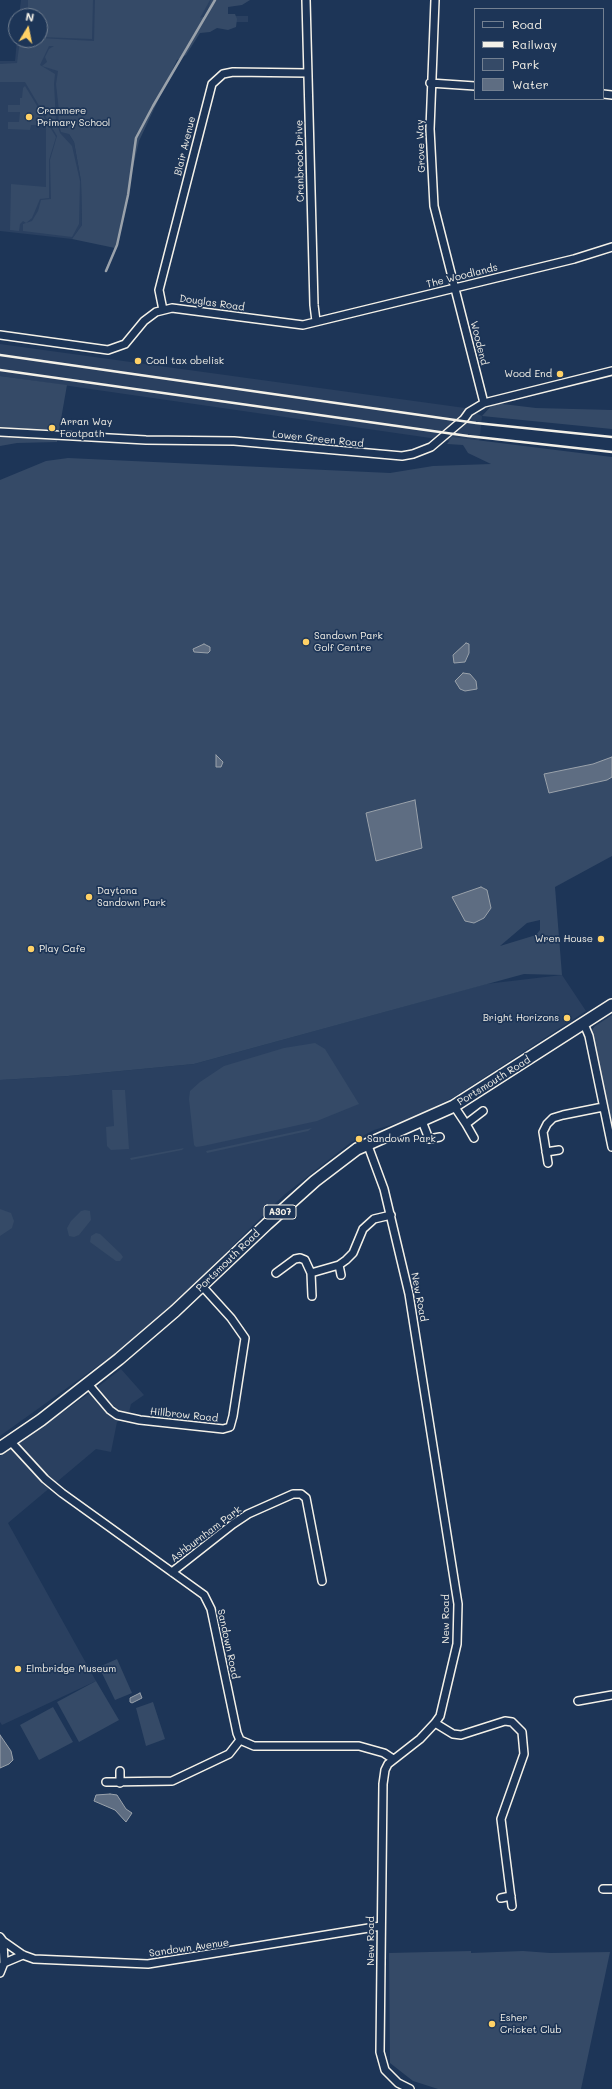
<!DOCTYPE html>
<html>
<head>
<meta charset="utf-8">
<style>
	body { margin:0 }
	#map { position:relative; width:612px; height:2089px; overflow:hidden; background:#1d3557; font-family:Mali,sans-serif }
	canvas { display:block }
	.legend { position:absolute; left:474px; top:8px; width:130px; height:92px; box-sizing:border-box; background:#1d3557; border:1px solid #738091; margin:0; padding:5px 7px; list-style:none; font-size:12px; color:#f4f1e8 }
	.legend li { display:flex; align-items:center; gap:8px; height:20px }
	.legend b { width:20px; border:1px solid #738091 }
	.north { position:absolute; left:8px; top:8px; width:40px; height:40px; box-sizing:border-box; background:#1d3557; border:1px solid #738091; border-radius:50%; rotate:10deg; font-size:11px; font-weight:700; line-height:16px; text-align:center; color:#f4f1e8 }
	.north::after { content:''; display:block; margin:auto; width:14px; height:18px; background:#ffd166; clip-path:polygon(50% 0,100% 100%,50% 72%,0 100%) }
</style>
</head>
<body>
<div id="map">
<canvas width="612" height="2089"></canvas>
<ul class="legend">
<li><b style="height:5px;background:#1d3557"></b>Road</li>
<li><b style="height:5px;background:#f4f1e8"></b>Railway</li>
<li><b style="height:11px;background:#354a67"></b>Park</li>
<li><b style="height:11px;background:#5e6d82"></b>Water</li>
</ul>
<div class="north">N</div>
</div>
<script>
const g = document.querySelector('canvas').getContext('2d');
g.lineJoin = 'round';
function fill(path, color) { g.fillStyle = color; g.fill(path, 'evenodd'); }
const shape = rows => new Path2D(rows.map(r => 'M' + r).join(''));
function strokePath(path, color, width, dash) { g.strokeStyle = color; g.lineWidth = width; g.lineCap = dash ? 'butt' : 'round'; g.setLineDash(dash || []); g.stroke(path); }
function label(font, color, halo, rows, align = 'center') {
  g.font = font + ' Mali,sans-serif'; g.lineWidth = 3.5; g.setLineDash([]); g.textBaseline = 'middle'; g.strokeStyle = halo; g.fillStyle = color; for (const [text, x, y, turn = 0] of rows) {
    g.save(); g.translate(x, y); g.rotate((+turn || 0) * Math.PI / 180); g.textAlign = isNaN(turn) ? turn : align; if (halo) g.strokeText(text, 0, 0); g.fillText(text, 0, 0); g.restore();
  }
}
const built = shape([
	[21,0,213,0,209,9,190,35,69,134,74,142,81,181,82,225,72,239,0,231,0,61,15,61,17,40,40,40,40,16,19,16],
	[232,16,248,16,248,22,232,22],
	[0,344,465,408,482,416,479,445,0,376],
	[562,975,586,1011,454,1097,410,1119,374,1130,350,1143,284,1195,163,1314,120,1350,0,1436,0,1080,68,1076,194,1064,486,984],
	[121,1369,144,1395,131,1404,129,1412,117,1422,111,1452,96,1449,8,1523,96,1681,2,1725,0,1722,0,1456,87,1395]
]);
const green = shape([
	[28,0,93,0,92,39,40,37,40,16,28,16],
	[95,0,210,0,200,18,206,16,211,0,250,0,242,5,228,7,228,14,235,14,237,19,236,27,228,30,217,28,210,32,200,33,186,55,177,60,139,141,115,248,72,239,82,225,81,181,74,142,69,134,61,132,58,122,59,111,56,84,58,71,42,66,47,62,45,57,49,49,54,46,49,46,40,65,55,74,54,84,56,121,60,133,72,146,80,181,79,224,72,237,23,231,23,224,32,221,38,211,41,200,51,199,50,160,57,136,25,82,0,82,0,64,17,63,20,40,40,40,40,38,94,41],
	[25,86,56,137,49,160,49,198,40,199,32,218,26,223,23,221,20,224,19,231,10,230,11,184,46,187,46,125,31,125,30,130,8,129,8,122,19,122,20,112,8,112,8,105,20,105,20,98,22,98,23,88],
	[0,376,67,385,57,442,17,443,0,446],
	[494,403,536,408,612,410,612,429,482,416],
	[452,437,612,457,612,856,555,887,562,975,524,974,194,1064,68,1076,0,1080,0,480,46,461,68,458,390,473,433,466,491,464,468,453,463,445,447,444],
	[540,920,540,930,536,935,500,946,527,923],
	[612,1015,612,1124,592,1030,595,1026],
	[315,1043,325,1049,359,1104,317,1121,203,1146,196,1147,194,1145,189,1099,190,1091,200,1082,224,1066,284,1048],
	[112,1090,125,1090,129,1149,111,1150,107,1146,106,1127,114,1126],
	[312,1128,308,1131,207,1153,206,1151],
	[184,1148,182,1150,131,1160,130,1158],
	[0,1209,11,1213,14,1221,12,1228,0,1236],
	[85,1210,90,1211,91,1220,79,1235,74,1237,69,1236,67,1228,71,1221,81,1211],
	[96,1233,100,1234,121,1254,123,1257,120,1261,116,1261,90,1242,91,1236],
	[117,1659,132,1693,115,1700,99,1667],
	[96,1681,119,1720,79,1742,57,1702],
	[153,1702,165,1739,146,1746,136,1708],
	[53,1707,73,1742,39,1760,20,1725],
	[471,1951,471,1953,523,1951,550,1953,610,1952,581,2089,438,2089,413,2081,390,2063,389,1953]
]);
const water = shape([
	[466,643,469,644,469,653,465,662,454,663,453,655,466,643],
	[204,644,210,647,210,651,208,653,194,652,193,649,204,644],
	[463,673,470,674,476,681,477,689,465,691,460,689,455,681,463,673],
	[216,755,223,762,221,767,216,767,216,755],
	[612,757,612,777,607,780,549,793,544,774,593,764,612,757],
	[415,800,422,848,376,861,366,813,415,800],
	[481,887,487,890,491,908,484,918,474,923,465,921,452,897,481,887],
	[140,1693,142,1698,132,1703,130,1702,130,1698,140,1693],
	[0,1735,11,1751,13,1760,9,1764,0,1768,0,1735],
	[110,1794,117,1795,126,1809,132,1813,126,1822,115,1810,94,1801,96,1795,110,1794]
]);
const stream = shape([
	[106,271,117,245,128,195,136,138,153,106,215,0]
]);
const minor = shape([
	[306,0,314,305,316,321],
	[435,0,430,129,434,206,484,403],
	[430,83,475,86],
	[603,94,612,95],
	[163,310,159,290,212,84,223,74,233,72,307,73],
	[0,335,108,350,125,344,144,321,156,312,172,308,303,325,574,259,612,247],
	[0,432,146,440,234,441,402,456,413,454,431,447,464,419,469,412,484,403,612,371],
	[584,1024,589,1036,612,1147],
	[454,1106,466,1124,483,1111],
	[422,1121,429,1139,440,1137],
	[466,1124,474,1138],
	[367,1143,384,1189,409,1294,458,1604,457,1644,440,1716,435,1723,420,1739,388,1764,385,1770,383,1784,380,2052,385,2070,398,2083,410,2089],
	[546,1152,559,1150],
	[548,1163,544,1138,543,1132,547,1124,553,1118,563,1115,603,1107],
	[339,1265,341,1275],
	[276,1273,295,1259,300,1258,305,1260,311,1273,312,1296],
	[311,1273,339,1265,346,1260,353,1253,363,1229,374,1219,391,1215],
	[88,1384,110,1410,117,1415,140,1420,223,1429,230,1427,233,1416,245,1338,231,1318,202,1286],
	[11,1442,45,1479,62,1493,204,1595,211,1609,237,1733,240,1740,254,1746,359,1746,384,1753,393,1759],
	[172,1572,233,1524,248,1514,293,1494,301,1494,306,1498,322,1581],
	[578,1701,612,1695],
	[435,1723,453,1734,461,1735,505,1721,512,1722,522,1732,524,1754,501,1819,512,1906],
	[106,1782,172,1781,229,1754,240,1740],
	[120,1783,120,1771],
	[603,1889,612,1889],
	[501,1898,511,1896],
	[0,1937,3,1941,4,1963,0,1973],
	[3,1941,23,1955,34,1959,148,1964,381,1926],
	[4,1963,23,1955]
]);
const primary = shape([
	[0,1448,41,1420,119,1359,175,1311,267,1224,315,1181,357,1149,454,1106,612,1005]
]);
const rail = shape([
	[0,355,476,423,612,437],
	[0,370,468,436,612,452]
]);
const markers = [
	[29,117,4,"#ffd166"],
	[138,361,4,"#ffd166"],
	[560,374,4,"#ffd166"],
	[52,428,4,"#ffd166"],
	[306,642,4,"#ffd166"],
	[89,897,4,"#ffd166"],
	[601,939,4,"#ffd166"],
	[31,949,4,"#ffd166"],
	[567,1018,4,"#ffd166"],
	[359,1139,4,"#ffd166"],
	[18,1669,4,"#ffd166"],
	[492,2024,4,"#ffd166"]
];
const shields = [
	[280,1212,32]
];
const shieldNames = [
	["A307",280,1212]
];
const poiNames = [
	["Cranmere",37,111],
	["Primary School",37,123],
	["Coal tax obelisk",146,361],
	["Wood End",552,374,"right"],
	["Arran Way",60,422],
	["Footpath",60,434],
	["Sandown Park",314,636],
	["Golf Centre",314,648],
	["Daytona",97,891],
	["Sandown Park",97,903],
	["Wren House",593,939,"right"],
	["Play Cafe",39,949],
	["Bright Horizons",559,1018,"right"],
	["Sandown Park",367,1139],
	["Elmbridge Museum",26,1669],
	["Esher",500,2018],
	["Cricket Club",500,2030]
];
const streetNames = [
	["Blair Avenue",185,146,-76],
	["Grove Way",421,146,-92],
	["Cranbrook Drive",300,161,-91],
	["The Woodlands",462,276,-14],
	["Douglas Road",212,303,8],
	["Woodend",479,343,76],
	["Lower Green Road",318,439,6],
	["Portsmouth Road",494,1081,-32],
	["Portsmouth Road",228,1261,-44],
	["New Road",419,1297,79],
	["Hillbrow Road",184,1415,6],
	["Ashburnham Park",206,1534,-37],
	["New Road",446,1619,-90],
	["Sandown Road",228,1644,78],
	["New Road",371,1941,-90],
	["Sandown Avenue",189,1948,-8]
];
fill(built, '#2a4060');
fill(green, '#354a67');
fill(water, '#5e6d82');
strokePath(water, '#9aa2ab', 1);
strokePath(stream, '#9aa2ab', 2.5);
strokePath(minor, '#f4f1e8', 10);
strokePath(primary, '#f4f1e8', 14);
strokePath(minor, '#1d3557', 7);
strokePath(primary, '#1d3557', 11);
strokePath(rail, '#f4f1e8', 2.5);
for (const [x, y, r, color] of markers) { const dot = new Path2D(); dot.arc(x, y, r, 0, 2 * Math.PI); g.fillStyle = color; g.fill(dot); strokePath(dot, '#1d3557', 1.5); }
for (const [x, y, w] of shields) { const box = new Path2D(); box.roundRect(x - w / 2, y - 7, w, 14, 3); g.fillStyle = '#1d3557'; g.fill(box); strokePath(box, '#f4f1e8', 1); }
label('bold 9px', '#f4f1e8', null, shieldNames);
label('10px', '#f4f1e8', '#1d3557', poiNames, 'left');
label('10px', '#f4f1e8', '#1d3557', streetNames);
</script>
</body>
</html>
